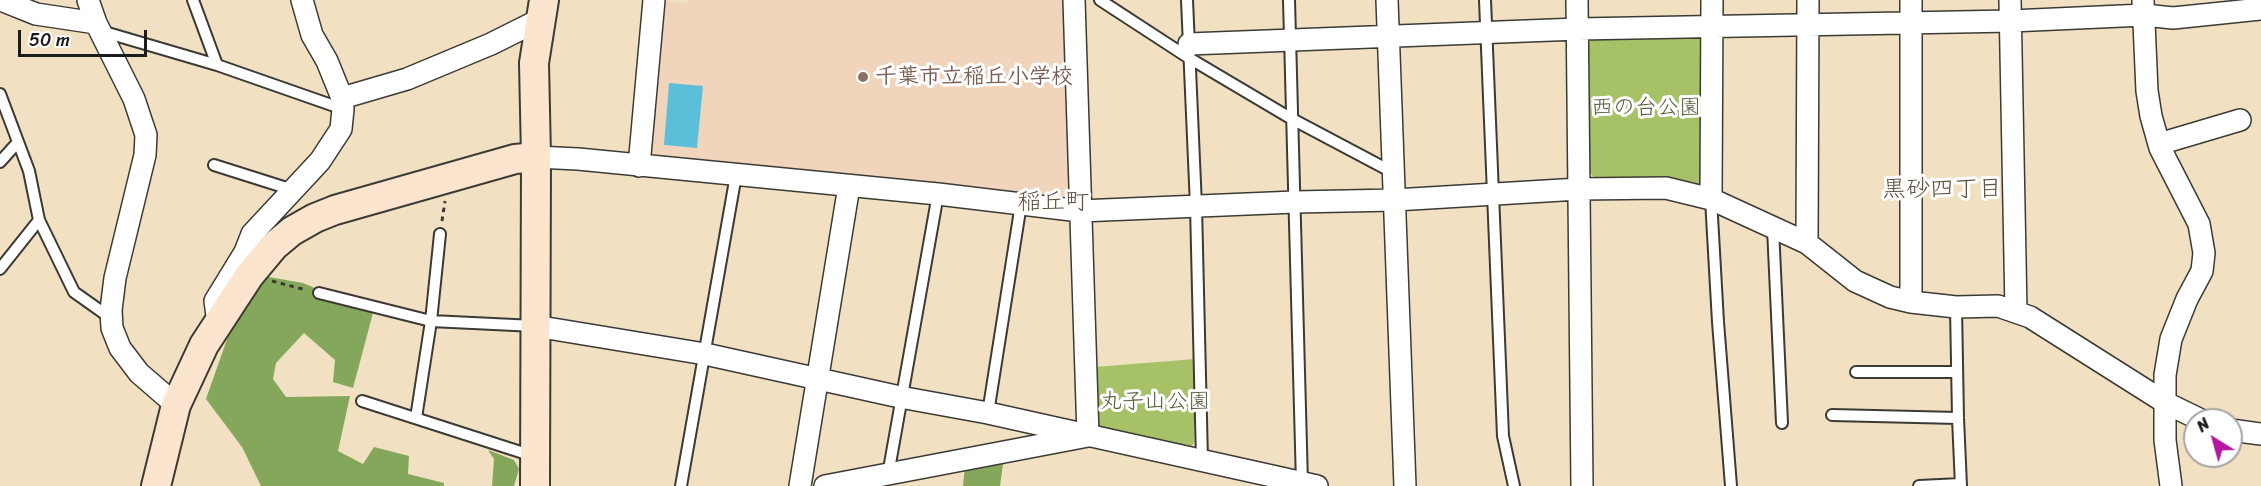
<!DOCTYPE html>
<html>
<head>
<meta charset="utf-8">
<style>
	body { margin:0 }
	#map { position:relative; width:2261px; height:486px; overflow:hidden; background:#f1e1c2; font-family:Sriracha,sans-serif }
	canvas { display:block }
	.north { position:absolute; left:2183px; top:408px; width:60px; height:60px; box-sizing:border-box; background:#fff; border:2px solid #a4a4a4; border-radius:50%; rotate:323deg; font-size:16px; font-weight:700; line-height:24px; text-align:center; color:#1c1c1c }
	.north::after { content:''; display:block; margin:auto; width:21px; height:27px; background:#b5179e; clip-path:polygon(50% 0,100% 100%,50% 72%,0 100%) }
	.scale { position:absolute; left:18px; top:30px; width:129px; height:27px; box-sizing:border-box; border:3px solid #1c1c1c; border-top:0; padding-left:8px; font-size:18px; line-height:21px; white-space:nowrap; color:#1c1c1c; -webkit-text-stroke:4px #fff; paint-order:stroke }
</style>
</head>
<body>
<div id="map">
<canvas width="2261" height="486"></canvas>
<div class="north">N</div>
<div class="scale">50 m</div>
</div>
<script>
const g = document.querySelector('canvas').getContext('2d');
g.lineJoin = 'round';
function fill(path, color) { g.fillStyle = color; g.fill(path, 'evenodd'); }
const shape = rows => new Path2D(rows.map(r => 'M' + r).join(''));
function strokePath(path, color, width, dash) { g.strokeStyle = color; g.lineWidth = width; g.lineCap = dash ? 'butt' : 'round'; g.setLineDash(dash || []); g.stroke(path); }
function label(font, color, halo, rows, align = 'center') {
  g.font = font + ' Sriracha,"Klee One",sans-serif'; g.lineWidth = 6; g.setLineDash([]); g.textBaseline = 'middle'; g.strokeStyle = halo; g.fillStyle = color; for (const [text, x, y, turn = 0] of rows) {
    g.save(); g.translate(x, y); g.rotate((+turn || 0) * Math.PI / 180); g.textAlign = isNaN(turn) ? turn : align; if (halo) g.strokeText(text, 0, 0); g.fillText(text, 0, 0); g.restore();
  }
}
const built = shape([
	[690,0,1067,0,1073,190,1064,197,656,158,649,151,664,1,686,3]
]);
const green = shape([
	[1695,33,1705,41,1706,182,1697,187,1651,180,1594,177,1587,170,1586,45,1593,37],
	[1195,359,1194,443,1188,450,1103,432,1095,425,1095,367]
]);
const forest = shape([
	[263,276,303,283,373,313,353,388,333,382,335,360,304,333,276,363,273,379,286,397,350,396,338,451,363,464,374,447,409,456,408,474,444,483,444,486,261,486,242,447,206,399,231,328],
	[488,450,514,460,519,469,514,486,492,486,494,459],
	[1004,457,1000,486,963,486,965,466]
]);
const water = shape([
	[669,83,703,86,697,148,664,145]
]);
const path = shape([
	[442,221,445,201],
	[272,281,306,290]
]);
const lane = shape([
	[193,0,217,65],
	[1100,0,1189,58,1292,119,1394,173],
	[1187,0,1196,206,1202,461],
	[1289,0,1302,483],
	[1485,0,1503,436,1514,486],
	[101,31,217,65,343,109],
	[0,94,29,171,39,220,74,292,105,314,108,320],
	[0,162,18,142],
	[214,165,293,190],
	[1711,199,1718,322,1731,486],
	[1773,228,1782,423],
	[0,269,39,220],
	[319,293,431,321,535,326],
	[1956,307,1958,418,1961,486],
	[1856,372,1957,372],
	[362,401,533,456],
	[988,413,1021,204],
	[1832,415,1958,418],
	[416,418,431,321,440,234],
	[888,475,938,194],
	[681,486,736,175],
	[1919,486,1961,484]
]);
const street = shape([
	[1,0,36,14,96,23],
	[88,0,96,23,134,99,146,135,145,155,115,278,111,310,112,328,120,348,139,373,176,405],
	[1387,0,1405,486],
	[1577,0,1582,486],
	[2010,0,2016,311],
	[2143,0,2147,91,2151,116,2160,148,2199,224,2204,253,2202,271,2187,299,2171,339,2165,375,2165,440,2171,486],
	[1189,44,1578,29,2011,21,2144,15,2173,18,2261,9],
	[342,98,407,79,491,44,539,20],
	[2159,144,2240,120],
	[536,157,578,159,938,194,1080,211,1295,202,1395,200,1579,189,1666,188,1711,199,1807,243,1855,281,1890,297,1911,302,1956,307,1998,306,2030,317,2166,403,2201,420],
	[639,166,654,0],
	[1711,199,1712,0],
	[1807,243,1808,0],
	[1911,302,1911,0],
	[218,323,215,301,245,252,252,234,320,161,341,129,343,109,342,98,327,61,312,35,302,0],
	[535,326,705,354,900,397,988,413,1317,486],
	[2231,430,2261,434],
	[800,486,849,186],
	[825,486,1088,436,1074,0]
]);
const secondary = shape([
	[156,486,176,405,204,345,249,276,274,246,292,231,315,218,335,210,515,159,536,157],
	[535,486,536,157,534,63,544,0]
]);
const markers = [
	[863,77,6,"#8d6e63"]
];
const educationNames = [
	["千葉市立稲丘小学校",875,77]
];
const parkNames = [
	["西の台公園",1646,108],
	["丸子山公園",1155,402]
];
const neighbourhoodNames = [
	["黒砂四丁目",1942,190],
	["稲丘町",1053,203]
];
fill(built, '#f0d5bc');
fill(green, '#a7c167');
fill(forest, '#85a75c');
fill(water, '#5bbfd9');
strokePath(lane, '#3c3a35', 14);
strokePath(street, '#3c3a35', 24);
strokePath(secondary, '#3c3a35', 32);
strokePath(path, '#3c3a35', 3, [4.5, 4.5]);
strokePath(lane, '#fff', 10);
strokePath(street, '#fff', 21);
strokePath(secondary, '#fce5cf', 28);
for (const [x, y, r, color] of markers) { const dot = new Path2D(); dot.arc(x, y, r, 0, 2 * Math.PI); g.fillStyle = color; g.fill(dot); strokePath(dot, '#fff', 2); }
label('bold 22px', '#785e54', '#fff', educationNames, 'left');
label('22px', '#545e3a', '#fff', parkNames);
label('24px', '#625240', '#fff', neighbourhoodNames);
</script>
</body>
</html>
